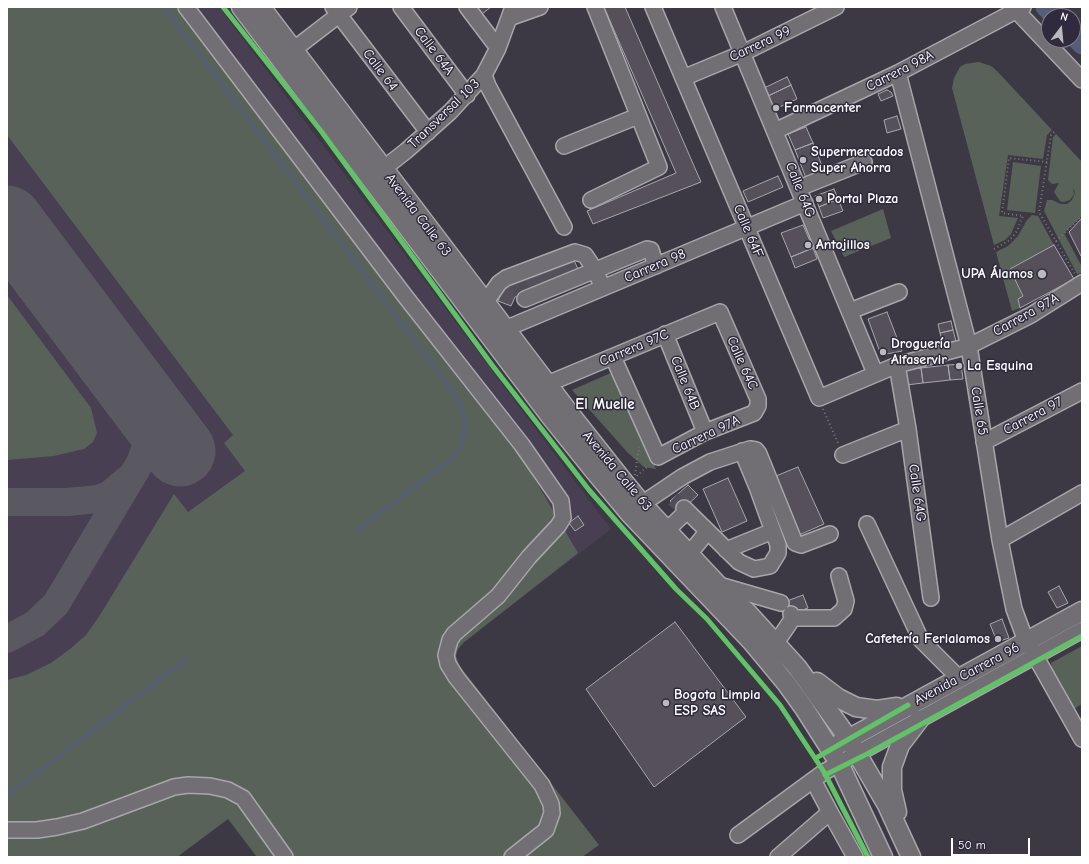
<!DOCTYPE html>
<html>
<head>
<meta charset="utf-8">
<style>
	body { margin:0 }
	#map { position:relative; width:1089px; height:864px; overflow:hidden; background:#3c3944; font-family:"Comic Neue",sans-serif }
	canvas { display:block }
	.frame { position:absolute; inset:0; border:8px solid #fff; pointer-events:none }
	.north { position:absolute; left:1041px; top:8px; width:40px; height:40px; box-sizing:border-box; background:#2f2a3d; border:1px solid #827f8b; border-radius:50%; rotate:16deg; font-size:11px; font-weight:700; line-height:16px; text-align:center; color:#fff }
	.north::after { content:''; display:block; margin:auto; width:14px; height:18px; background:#bbbabe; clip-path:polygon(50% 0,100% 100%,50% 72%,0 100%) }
	.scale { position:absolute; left:951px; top:838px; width:79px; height:18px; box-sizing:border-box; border:2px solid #fff; border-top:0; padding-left:5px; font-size:12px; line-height:14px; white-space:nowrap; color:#fff; -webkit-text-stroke:3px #2f2a3d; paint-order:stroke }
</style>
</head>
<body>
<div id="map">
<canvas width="1089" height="864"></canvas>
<div class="frame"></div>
<div class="north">N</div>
<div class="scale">50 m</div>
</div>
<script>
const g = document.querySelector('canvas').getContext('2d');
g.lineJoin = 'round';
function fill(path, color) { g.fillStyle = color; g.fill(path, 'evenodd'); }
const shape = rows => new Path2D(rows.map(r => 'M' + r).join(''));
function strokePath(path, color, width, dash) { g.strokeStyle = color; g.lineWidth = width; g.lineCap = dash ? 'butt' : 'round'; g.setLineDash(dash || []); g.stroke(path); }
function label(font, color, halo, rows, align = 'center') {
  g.font = font + ' "Comic Neue",sans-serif'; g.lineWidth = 3; g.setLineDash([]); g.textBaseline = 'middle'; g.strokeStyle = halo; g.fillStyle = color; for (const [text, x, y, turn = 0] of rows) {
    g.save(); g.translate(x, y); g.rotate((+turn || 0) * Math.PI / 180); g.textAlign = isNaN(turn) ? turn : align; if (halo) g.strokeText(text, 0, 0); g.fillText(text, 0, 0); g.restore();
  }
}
const built = shape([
	[7,7,219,7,611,529,463,643,458,649,456,656,459,665,599,845,582,857,257,857,228,819,177,857,7,857]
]);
const green = shape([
	[7,7,176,7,315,191,511,439,578,553,463,643,458,649,456,656,459,665,599,845,582,857,257,857,228,819,177,857,7,857,7,680,26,675,51,663,70,649,86,635,100,615,174,494,188,512,245,471,224,443,233,435,7,135],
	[979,62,991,66,997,71,1052,130,1047,135,1043,159,1008,155,999,216,1018,218,1011,234,1005,240,994,245,952,88,954,78,960,67,965,64],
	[1056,134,1082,162,1082,216,1064,233,1082,267,1082,273,1077,274,1044,211,1047,200,1052,200,1061,204,1067,204,1072,200,1075,192,1073,188,1074,194,1070,200,1063,202,1060,201,1054,192,1059,183,1052,184,1048,180,1053,137],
	[1013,162,1041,166,1035,213,1007,210],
	[883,209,891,238,844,257,831,231],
	[1032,215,1038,216,1054,245,1010,269,1023,296,1018,299,1020,308,1012,311,996,252,1008,246,1018,236,1027,220],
	[7,295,91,408,97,433,93,442,84,449,54,456,7,460],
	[613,372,656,469,644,467,628,453,572,390],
	[1082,646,1082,704,1074,709,1053,674,1051,663]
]);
const stream = shape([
	[164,7,453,392,463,410,465,428,462,444,452,459,357,530],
	[7,796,186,659]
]);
const river = shape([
	[1045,7,1054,16],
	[1073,36,1082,45]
]);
const taxiway = shape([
	[7,502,68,502,98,499,109,495,128,479],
	[7,639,35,624,56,604,140,463,146,447,150,421,147,410,135,390]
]);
const runway = shape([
	[7,221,180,451]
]);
const building = shape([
	[476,7,491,7,482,14,476,7],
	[604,7,625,7,701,182,593,224,587,211,676,173,604,7],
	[787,77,791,85,768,96,764,88,787,77],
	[791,85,797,99,775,109,768,96,791,85],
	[887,90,891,92,893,96,881,101,878,94,887,90],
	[897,116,901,129,887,133,884,120,897,116],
	[806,127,813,143,795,150,788,134,806,127],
	[813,143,824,171,806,178,795,150,813,143],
	[778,176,783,187,748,202,743,191,778,176],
	[834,189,838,199,819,207,815,196,834,189],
	[838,199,843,211,823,218,819,207,838,199],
	[1082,218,1082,258,1069,232,1082,218],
	[803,225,813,248,791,257,781,233,803,225],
	[1054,245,1074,279,1020,308,1018,299,1023,296,1010,269,1054,245],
	[813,248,817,259,795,268,791,257,813,248],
	[572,256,578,269,515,297,511,306,498,301,504,288,509,284,572,256],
	[887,312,902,351,881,355,868,319,887,312],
	[951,321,953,330,940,333,938,324,951,321],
	[953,330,956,341,943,344,940,333,953,330],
	[961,364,963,379,950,380,948,365,961,364],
	[948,365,950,380,923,383,921,368,948,365],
	[921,368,923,383,906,385,905,370,921,368],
	[798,467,824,524,797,536,771,478,798,467],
	[728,478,747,521,722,532,703,489,728,478],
	[688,485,698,495,680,512,670,501,688,485],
	[578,516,584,525,575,531,569,523,578,516],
	[1059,586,1068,603,1057,608,1048,592,1059,586],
	[803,595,808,608,784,617,779,604,803,595],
	[1002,619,1009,638,997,642,990,624,1002,619],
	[675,622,746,717,654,787,586,689,675,622]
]);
const minorTunnel = shape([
	[517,280,523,294],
	[673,499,684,508]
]);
const path = shape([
	[1054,132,1051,135,1039,212,1075,274],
	[1056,241,1082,216],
	[994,249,1010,240,1017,231,1023,216,1002,213,1009,158,1047,162],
	[823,409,838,443],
	[635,475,639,447],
	[637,476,649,465]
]);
const minor = shape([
	[186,7,405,296,522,445,561,501,563,518,558,526,529,557,498,596,454,634,450,640,446,655,448,664,456,677,542,785,551,804,552,813,546,830,512,857],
	[333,7,428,132],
	[401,7,467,95],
	[467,7,498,48],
	[653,7,819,398,897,365,969,346,1031,315,1082,283],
	[723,7,875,373],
	[1013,7,1082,80],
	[509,18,540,7],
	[293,50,349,7],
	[898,73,969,346,1000,540,1014,609,1024,636,1082,739],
	[484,75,488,86,564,227],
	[683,78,743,53,836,7],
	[775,131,898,73,1023,7],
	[564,146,638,116],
	[383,169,406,151,450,112,484,75,498,48,513,7],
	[799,188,864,162],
	[591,200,659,167,595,7],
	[525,299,647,249,651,250,656,266],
	[485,303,499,283,506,278,575,252,585,255,595,270,603,288],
	[850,311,899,292],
	[505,329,805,203],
	[665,334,705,432],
	[897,365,908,429,931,598],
	[547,384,720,312,758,399,758,406,754,413,705,432,658,457,613,357],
	[984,442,1082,391],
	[843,455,908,429],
	[642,504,682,477,710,462,750,449,756,450,759,454,795,543,801,545,830,534],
	[684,508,739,562,754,569,770,566,778,553,778,545,757,487,742,451],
	[867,524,921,640,959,678],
	[667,530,687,511],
	[1000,540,1082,493],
	[726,550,773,531],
	[690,553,707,532],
	[719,585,781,603],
	[793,618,834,618,844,609,846,601,839,576],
	[776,643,793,618,791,614],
	[830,812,855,857],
	[7,830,37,830,57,827,83,821,174,787,188,785,210,786,228,790,243,798,285,857],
	[738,835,824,772,1082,630],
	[778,857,830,812,813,780]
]);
const major = shape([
	[241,7,550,416,595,472,630,514,752,642,786,683,804,708,839,763,883,857],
	[261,7,571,415,620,477,642,504,718,585,747,612,797,667,848,738,887,805,911,857],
	[817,682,838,698,856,707,877,710,897,707],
	[839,744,1082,611],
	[897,812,892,790,892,767,900,745,919,720]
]);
const cycleway = shape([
	[223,7,321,131,492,365,589,490,676,589,707,619,780,705,824,772,868,857],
	[816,758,908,705],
	[825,775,867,754,1082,636]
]);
const markers = [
	[776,108,4,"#bbbabe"],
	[803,160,4,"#bbbabe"],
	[819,199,4,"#bbbabe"],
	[808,245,4,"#bbbabe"],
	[1042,274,5,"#bbbabe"],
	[883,352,4,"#bbbabe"],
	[959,366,4,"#bbbabe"],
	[998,639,4,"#bbbabe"],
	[666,703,4,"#bbbabe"]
];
const streetNames = [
	["Carrera 99",760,44,-25],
	["Calle 64A",434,51,53],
	["Calle 64",380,70,53],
	["Carrera 98A",900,71,-27],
	["Transversal 103",444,114,-44],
	["Calle 64G",800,190,68],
	["Avenida Calle 63",418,215,53],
	["Calle 64F",748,231,67],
	["Carrera 98",655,266,-23],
	["Carrera 97A",1026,315,-29],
	["Carrera 97C",634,348,-23],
	["Calle 64C",742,363,66],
	["Calle 64B",685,383,68],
	["Calle 65",979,411,81],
	["Carrera 97",1033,416,-28],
	["Carrera 97A",706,435,-25],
	["Avenida Calle 63",617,471,50],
	["Calle 64G",917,493,82],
	["Avenida Carrera 96",967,674,-28]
];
const poiNames = [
	["Farmacenter",784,108],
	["Supermercados",811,152],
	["Super Ahorra",811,168],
	["Portal Plaza",827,199],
	["Antojillos",816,245],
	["UPA Álamos",1033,274,"right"],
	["Droguería",891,344],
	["Alfaservir",891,360],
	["La Esquina",967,366],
	["Cafetería Ferialamos",990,639,"right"],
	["Bogota Limpia",674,695],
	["ESP SAS",674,711]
];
const neighbourhoodNames = [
	["El Muelle",605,405]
];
fill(built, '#483f53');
fill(green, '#596259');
strokePath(stream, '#545e79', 3);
strokePath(river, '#545e79', 19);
strokePath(taxiway, '#5a5860', 28);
strokePath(runway, '#5a5860', 71);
fill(building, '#55505a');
strokePath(building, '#a7a6ab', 1);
strokePath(minorTunnel, '#504d57', 15, [15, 8]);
strokePath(minor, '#a7a6ab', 18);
strokePath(major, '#a7a6ab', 21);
strokePath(path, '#79787d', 2, [1, 3]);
strokePath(minor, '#716f74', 15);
strokePath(major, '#716f74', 18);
strokePath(cycleway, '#61c268', 5);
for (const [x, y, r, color] of markers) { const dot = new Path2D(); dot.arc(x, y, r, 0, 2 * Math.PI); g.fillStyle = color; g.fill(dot); strokePath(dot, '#2f2a3d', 1.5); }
label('14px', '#fff', '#2f2a3d', streetNames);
label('bold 14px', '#fff', '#2f2a3d', poiNames, 'left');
label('bold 15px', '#fff', '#2f2a3d', neighbourhoodNames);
</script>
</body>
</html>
